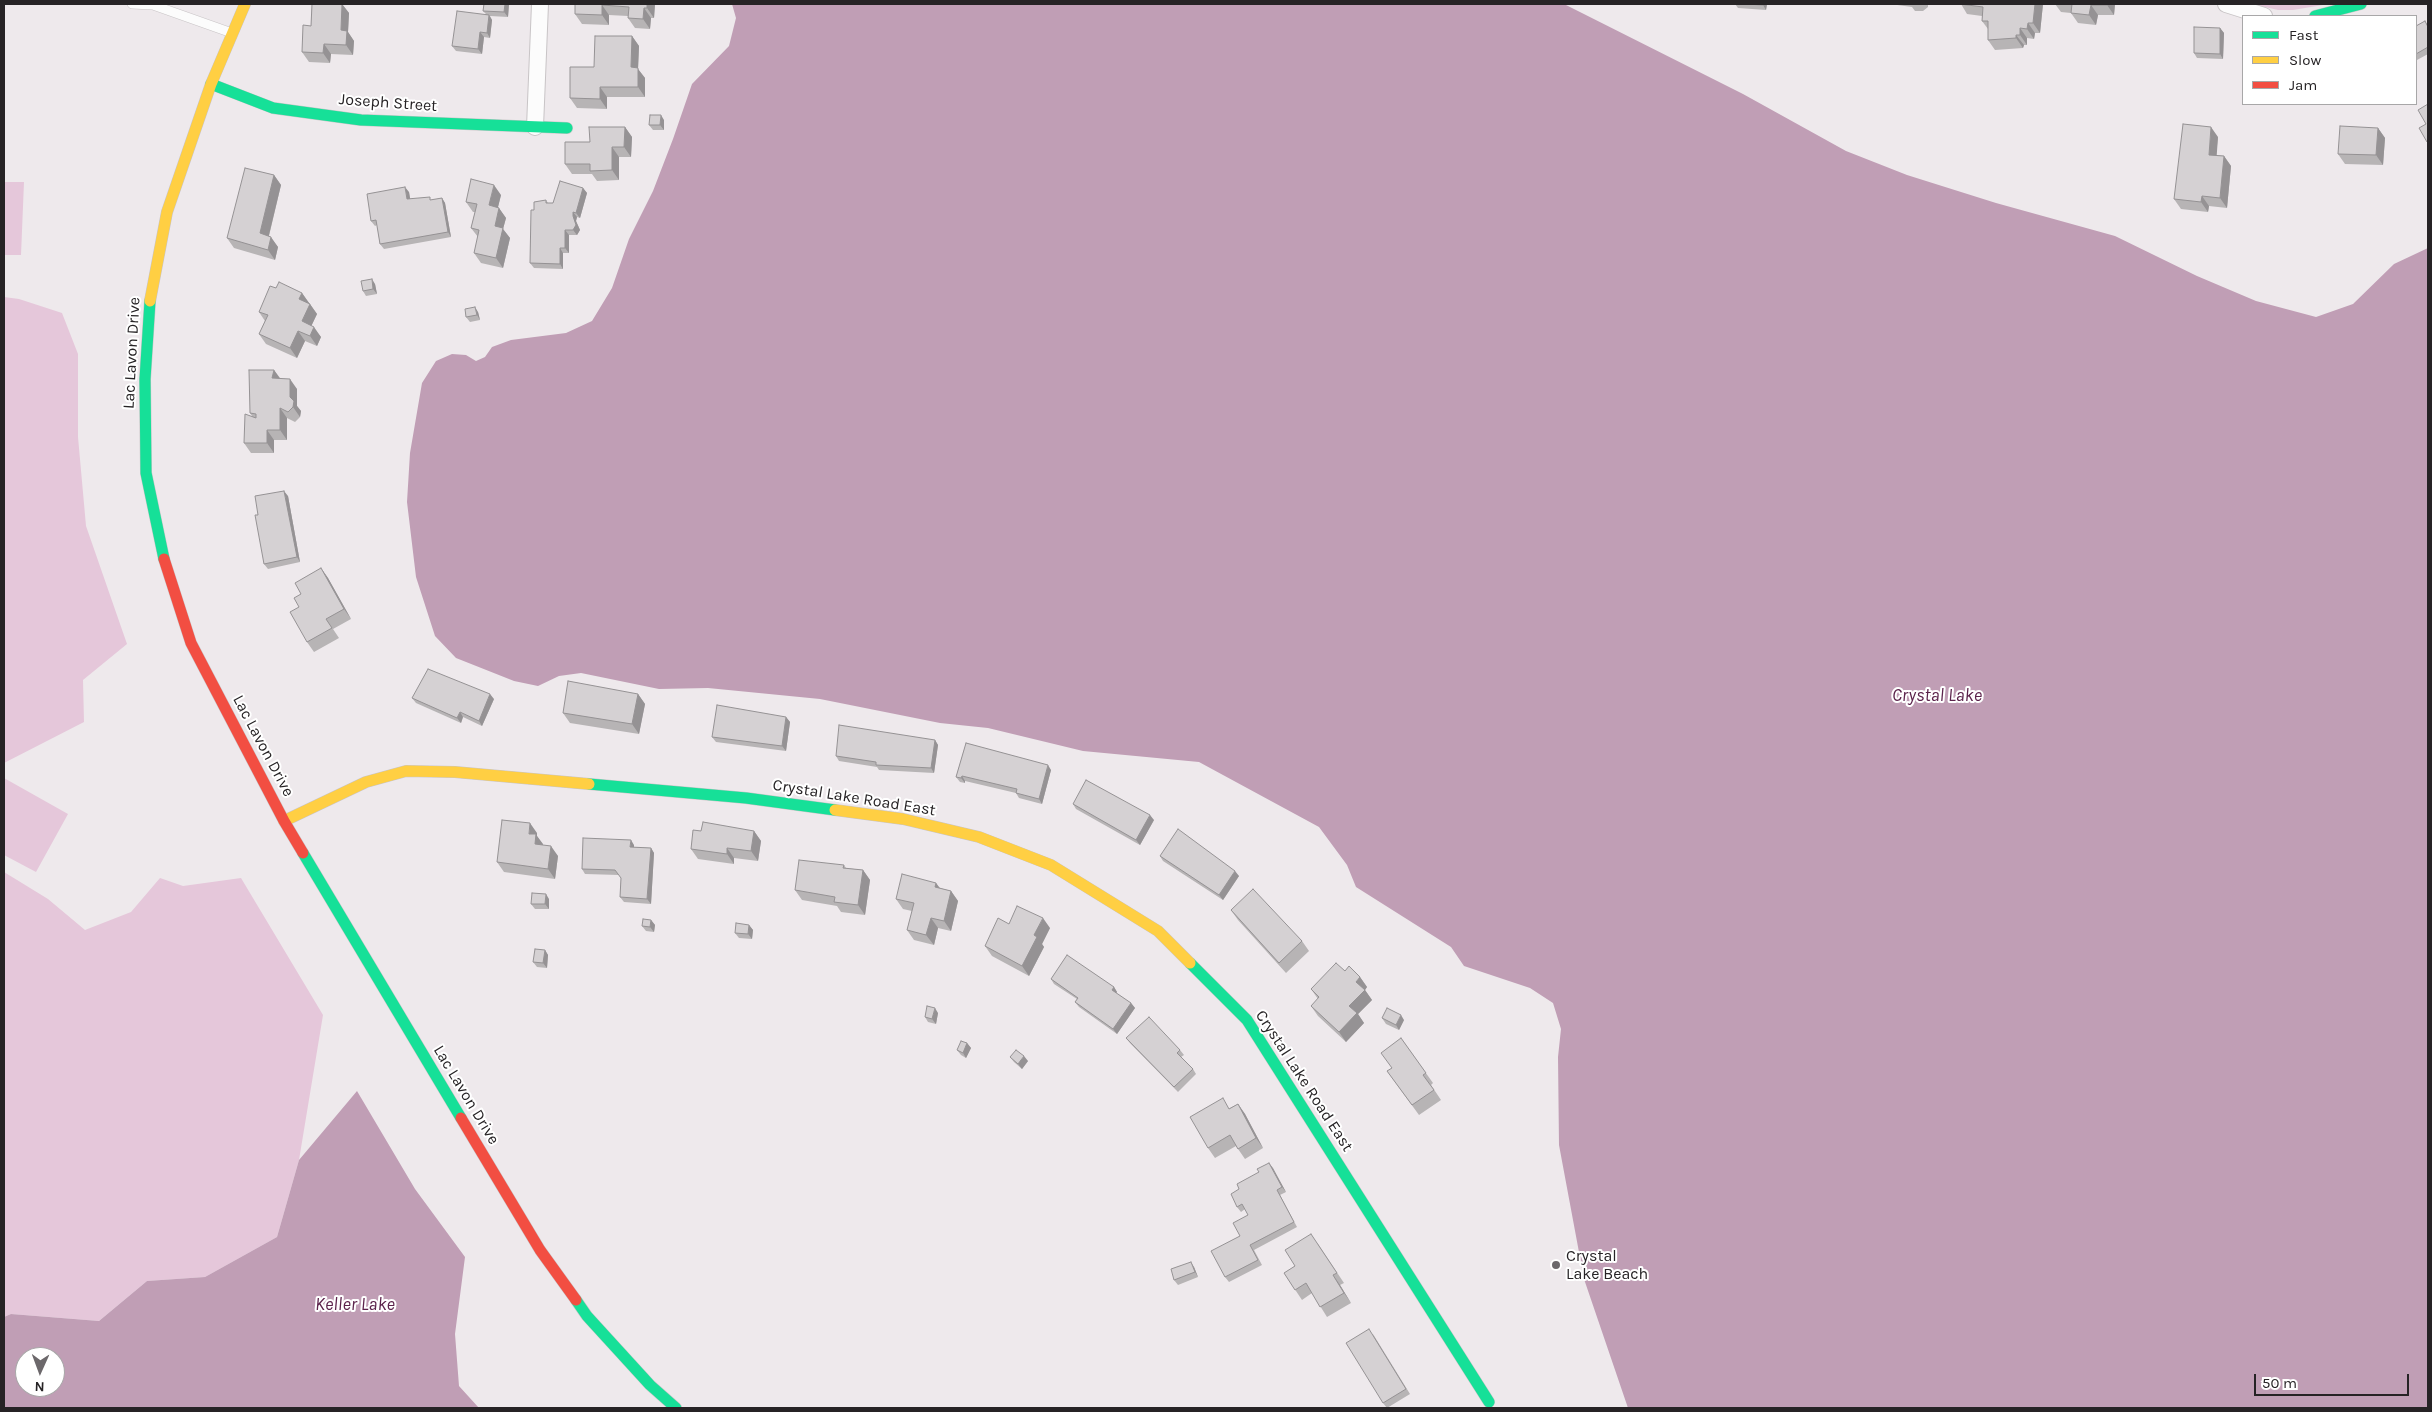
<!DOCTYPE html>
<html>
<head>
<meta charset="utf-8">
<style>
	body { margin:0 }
	#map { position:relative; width:2432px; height:1412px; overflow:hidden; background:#eee9ec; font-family:Karla,sans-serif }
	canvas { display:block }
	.frame { position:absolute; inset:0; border:5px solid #262325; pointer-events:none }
	.legend { position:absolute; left:2242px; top:15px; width:175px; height:90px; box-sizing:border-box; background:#fff; border:1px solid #a8a7a8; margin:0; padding:6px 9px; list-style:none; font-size:15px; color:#262325 }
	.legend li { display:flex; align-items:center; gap:10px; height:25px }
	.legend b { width:25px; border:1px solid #a8a7a8 }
	.north { position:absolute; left:15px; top:1347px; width:50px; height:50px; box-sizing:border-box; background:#fff; border:1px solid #a8a7a8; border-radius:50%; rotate:182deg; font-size:14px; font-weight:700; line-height:20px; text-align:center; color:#262325 }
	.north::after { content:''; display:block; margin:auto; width:18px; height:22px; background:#6c686b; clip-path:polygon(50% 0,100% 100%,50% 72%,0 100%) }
	.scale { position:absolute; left:2254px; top:1374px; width:155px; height:22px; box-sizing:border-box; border:2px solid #262325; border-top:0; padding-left:6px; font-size:15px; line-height:18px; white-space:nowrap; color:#262325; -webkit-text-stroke:4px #fff; paint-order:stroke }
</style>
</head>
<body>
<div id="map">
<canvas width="2432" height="1412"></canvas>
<div class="frame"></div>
<ul class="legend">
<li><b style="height:6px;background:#16e098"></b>Fast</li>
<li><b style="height:6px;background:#ffcf43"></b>Slow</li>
<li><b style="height:6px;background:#f24e42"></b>Jam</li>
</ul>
<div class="north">N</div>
<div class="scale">50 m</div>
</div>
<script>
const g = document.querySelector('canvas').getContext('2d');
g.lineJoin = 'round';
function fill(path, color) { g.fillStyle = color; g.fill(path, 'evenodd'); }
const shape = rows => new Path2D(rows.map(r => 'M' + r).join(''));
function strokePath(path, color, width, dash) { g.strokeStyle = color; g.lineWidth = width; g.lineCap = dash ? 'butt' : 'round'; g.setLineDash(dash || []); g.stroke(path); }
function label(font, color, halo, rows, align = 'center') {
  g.font = font + ' Karla,sans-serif'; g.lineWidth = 4; g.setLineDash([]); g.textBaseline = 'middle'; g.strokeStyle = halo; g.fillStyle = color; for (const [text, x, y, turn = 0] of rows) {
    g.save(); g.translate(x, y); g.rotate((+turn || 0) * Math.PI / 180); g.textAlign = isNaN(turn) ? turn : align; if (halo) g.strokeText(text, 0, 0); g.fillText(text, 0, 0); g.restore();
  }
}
const green = shape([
	[2252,4,2329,4,2293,10,2278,10],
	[4,182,24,182,21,255,4,255],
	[4,297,19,299,62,313,78,354,78,437,86,526,127,644,83,680,84,722,4,763],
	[4,778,68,814,36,872,4,855],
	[4,872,48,899,85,930,131,912,160,878,183,886,241,878,323,1015,299,1160,277,1237,205,1277,147,1281,99,1321,11,1314,4,1317]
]);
const water = shape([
	[732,4,1564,4,1743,94,1846,151,1907,175,1996,203,2115,236,2197,276,2256,301,2316,317,2353,304,2394,264,2428,248,2428,1408,1628,1408,1584,1279,1559,1145,1558,1057,1561,1029,1553,1003,1530,988,1464,966,1451,947,1356,887,1347,865,1319,827,1199,762,1083,751,988,728,940,723,820,699,708,688,659,689,581,673,559,676,538,686,514,681,456,658,435,636,416,577,407,502,410,453,422,383,436,361,452,354,466,355,476,361,485,357,492,347,511,340,566,333,592,321,612,288,629,239,653,191,673,139,692,84,729,46,736,18],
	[357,1091,415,1189,465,1257,455,1334,459,1386,479,1408,4,1408,4,1317,11,1314,99,1321,147,1281,205,1277,277,1237,299,1160],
	[25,1357,55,1357,55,1387,25,1387]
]);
const lane = shape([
	[132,4,153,5,232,33]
]);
const street = shape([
	[2226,4,2264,16],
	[535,127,540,4]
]);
const fast = shape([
	[2315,16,2361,4],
	[211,84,273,108,361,120,567,128],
	[150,301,145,379,146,473,164,559],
	[589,784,746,798,835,810],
	[303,853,461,1118],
	[1190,963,1247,1020,1489,1402],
	[576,1300,587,1316,650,1385,676,1408]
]);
const slow = shape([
	[150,301,167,212,211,84,245,4],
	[835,810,903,819,979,837,1051,865,1158,931,1190,963],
	[284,821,366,782,406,771,455,772,589,784]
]);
const jam = shape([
	[164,559,191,643,284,821,303,853],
	[461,1118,540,1250,576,1300]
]);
const wall = shape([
	[312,4,342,4,349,13,348,32,354,41,353,55,331,54,330,63,309,62,302,52,311,26],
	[484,4,509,4,508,17,490,16,492,20,490,38,484,37,482,54,456,51,452,46,486,14,483,11],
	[575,4,655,4,654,18,651,18,650,29,635,28,628,18,628,16,609,15,609,25,582,24,575,14],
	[1735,4,1773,4,1767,4,1766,10,1738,8],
	[1890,4,1928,4,1928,7,1923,11,1915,11,1912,7],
	[1961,4,2043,4,2040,33,2035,33,2034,39,2027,38,2027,45,2024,45,2023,48,1995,50,1988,40,1988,29,1982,21,1982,16,1967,14],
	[2055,4,2115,4,2114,15,2098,15,2096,25,2078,23,2071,13,2061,12],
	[2425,21,2428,26,2428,54,2417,60,2416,59,2416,26],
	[2220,28,2224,33,2223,59,2197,58,2194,53],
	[632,36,639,46,638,69,645,78,645,97,607,97,607,109,577,108,570,98,594,67],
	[664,120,664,130,653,130,649,125],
	[625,127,632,137,631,157,619,157,619,180,597,181,592,174,572,174,565,164,590,142],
	[2378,128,2385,138,2383,165,2345,164,2338,154],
	[2218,137,2216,155,2224,156,2231,166,2227,208,2209,206,2208,212,2181,209,2174,199],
	[274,175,281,185,269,236,278,247,275,260,234,248,227,238],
	[583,188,587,193,580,218,577,217,576,221,580,230,577,235,569,235,569,253,563,253,563,269,534,268,530,263,534,210,546,200,548,203,553,203],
	[409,192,410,199,432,200,442,198,445,203,451,237,384,249,380,244,377,225,375,226,371,221],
	[501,195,498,207,506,218,503,229,510,238,503,268,481,263,474,253,478,237,471,228,475,212,473,212,466,202],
	[375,284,377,294,366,296,363,291],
	[302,293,317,314,311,326,321,337,317,346,305,341,297,358,266,344,259,334,265,321,259,312],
	[478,312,480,320,470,322,466,317],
	[274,370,280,378,297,389,297,406,301,411,300,417,295,422,287,418,287,440,274,440,274,453,251,453,244,443,252,416,250,413],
	[288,496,300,562,268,569,264,564,258,515],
	[321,568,328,578,351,619,333,629,339,638,314,652,307,642,299,607,301,594],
	[638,694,645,704,639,734,570,723,563,713],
	[412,698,494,699,482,726,463,717,461,723,416,703],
	[786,717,790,722,786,751,716,742,712,737],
	[935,740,938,745,934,773,879,770,877,767,839,761,836,756],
	[966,743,1051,770,1042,804,1019,798,1016,793,965,781,965,783,960,782,956,777],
	[1073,804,1154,820,1140,845,1076,809],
	[701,831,754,831,761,841,758,861,734,858,734,864,698,859,691,849],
	[537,833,537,836,543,845,558,856,555,879,504,872,497,862],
	[634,845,634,847,651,848,654,853,651,904,624,902,620,897,621,878,619,875,585,874,582,869],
	[1160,856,1239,876,1223,900,1163,861],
	[844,865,846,868,863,870,870,880,865,915,841,912,837,906,802,900,795,890],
	[936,883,940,888,951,891,958,901,951,931,938,928,934,945,914,940,907,930,912,911,903,909,896,899],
	[549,899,549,909,535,909,531,904],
	[1231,910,1302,941,1309,951,1286,973,1238,920],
	[651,920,655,925,654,932,646,931,642,926],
	[1009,924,1050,928,1042,944,1044,947,1029,976,992,956,985,946],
	[749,925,753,930,752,939,739,938,735,933],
	[545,950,548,955,547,968,537,967,533,962],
	[1345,971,1360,977,1367,987,1365,990,1372,1000,1358,1014,1364,1023,1346,1042,1318,1016,1311,1006,1318,999,1311,989],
	[1051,979,1114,987,1117,992,1116,993,1131,1003,1135,1008,1117,1034,1079,1007,1075,1002,1077,999,1054,984],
	[938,1013,936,1024,928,1022,925,1017],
	[1382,1018,1404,1020,1399,1030,1386,1024],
	[1126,1038,1180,1050,1184,1055,1181,1057,1193,1069,1196,1074,1178,1092,1130,1043],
	[1401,1038,1433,1083,1431,1085,1441,1100,1419,1115,1387,1071,1392,1068],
	[967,1043,971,1048,966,1058,961,1055,957,1050],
	[1010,1057,1028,1061,1022,1069,1014,1062],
	[1238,1104,1245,1114,1263,1148,1245,1159,1236,1146,1215,1158,1208,1148,1230,1108],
	[1269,1163,1286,1192,1280,1195,1297,1227,1254,1250,1262,1265,1229,1282,1225,1277,1248,1215,1245,1209,1241,1212,1237,1207,1259,1172],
	[1318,1244,1344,1283,1340,1285,1351,1303,1327,1317,1312,1293,1302,1300,1284,1273,1295,1266],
	[1194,1267,1198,1277,1178,1285,1174,1280],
	[1373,1334,1410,1394,1387,1408,1383,1403]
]);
const shadedWall = shape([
	[342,4,349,13,348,32,354,41,353,55,346,45,341,30],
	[505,4,509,4,508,17,504,12],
	[647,4,655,4,654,18,647,8],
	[1763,4,1767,4,1766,10,1763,5],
	[2035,4,2043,4,2040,33,2033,23],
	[2107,4,2115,4,2114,15,2107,5],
	[602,5,609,15,609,25,602,15],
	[2091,5,2098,15,2096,25,2089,15],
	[644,8,651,18,650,29,643,19],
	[489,15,492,20,490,38,487,33],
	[2028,23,2035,33,2034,39,2027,29],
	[2020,28,2027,38,2027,45,2020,35],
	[2220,28,2224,33,2223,59,2220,54],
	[480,32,484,37,482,54,478,49],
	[2016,35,2024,45,2023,48,2016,38],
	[632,36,639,46,638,69,645,78,645,97,638,87,631,67],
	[324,44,331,54,330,63,323,53],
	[600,87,607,97,607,109,600,99],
	[661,115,664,120,664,130,660,125],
	[625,127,632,137,631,157,624,147],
	[2211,127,2218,137,2216,165,2209,155],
	[2378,128,2385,138,2383,165,2376,155],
	[612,147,619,157,619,180,612,170],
	[2224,156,2231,166,2227,208,2220,198],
	[274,175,281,185,267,243,260,233],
	[494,185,501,195,496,215,489,205],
	[405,187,409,192,411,204,407,199],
	[583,188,587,193,580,218,576,213],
	[2202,196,2209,206,2208,212,2201,202],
	[442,198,445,203,451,237,448,232],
	[499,208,506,218,503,229,510,238,503,268,496,258,495,226],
	[573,212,577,217,576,221,580,230,577,235,573,230],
	[565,230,569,235,569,253,565,248],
	[271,237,278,247,275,260,268,250],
	[560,248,563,253,563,269,560,264],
	[372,279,375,284,377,294,373,289],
	[302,293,309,303,306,309,299,299],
	[310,304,317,314,309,331,302,321],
	[475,307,478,312,480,320,477,315],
	[314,327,321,337,317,346,310,336],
	[298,331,305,341,297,358,290,348],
	[274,370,281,380,272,378],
	[290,379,297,389,297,406,301,411,300,417,293,407,290,397],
	[280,408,287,418,287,440,280,430],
	[267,430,274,440,274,453,267,443],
	[284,491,288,496,300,562,297,557],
	[321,568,328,578,351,619,344,609],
	[490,694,494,699,482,726,479,721],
	[638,694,645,704,639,734,632,724],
	[460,712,463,717,461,723,457,718],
	[786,717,790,722,786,751,782,746],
	[935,740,938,745,934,773,931,768],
	[1048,765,1051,770,1042,804,1039,799],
	[962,776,965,781,965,783,961,778],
	[1150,815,1154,820,1140,845,1136,840],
	[530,823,537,833,537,836,543,844,542,854,529,834],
	[754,831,761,841,758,861,751,851],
	[631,840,634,845,634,852,630,847],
	[551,846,558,856,555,879,548,869],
	[651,848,654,853,651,904,647,899],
	[727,848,734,858,734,864,727,854],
	[863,870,870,880,865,915,858,905],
	[1235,871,1239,876,1223,900,1219,895],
	[936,883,943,893,935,887],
	[951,891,958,901,951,931,944,921],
	[546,894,549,899,549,909,545,904],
	[931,918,938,928,934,945,926,935],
	[1043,918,1050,928,1042,944,1044,947,1029,976,1022,966,1034,935],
	[651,920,655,925,654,932,650,927],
	[749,925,753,930,752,939,748,934],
	[545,950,548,955,547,968,543,963],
	[1360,977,1367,987,1365,990,1372,1000,1358,1014,1364,1023,1346,1042,1339,1032,1349,1006,1356,982],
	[1114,987,1117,992,1115,995,1112,990],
	[1131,1003,1135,1008,1117,1034,1113,1029],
	[935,1008,938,1013,936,1024,932,1019],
	[1401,1015,1404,1020,1399,1030,1396,1025],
	[967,1043,971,1048,966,1058,963,1053],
	[1024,1056,1028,1061,1022,1069,1018,1064],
	[1238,1104,1245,1114,1263,1148,1256,1138],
	[1269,1163,1273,1168,1286,1192,1282,1187],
	[1191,1262,1194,1267,1198,1277,1195,1272],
	[1333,1275,1340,1285,1351,1303,1344,1293]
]);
const building = shape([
	[312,4,342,4,341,30,347,31,346,45,324,44,323,53,302,52,303,25,311,26,312,4],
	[484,4,505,4,504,12,483,11,484,4],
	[575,4,647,4,647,8,644,8,643,19,628,18,629,7,602,5,602,15,575,14,575,4],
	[1745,4,1763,4,1763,5,1745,4],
	[1961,4,2035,4,2033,23,2028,23,2027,29,2020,28,2020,35,2016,35,2016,38,1988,40,1988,21,1982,21,1983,7,1960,4,1961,4],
	[2072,4,2107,4,2107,5,2091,5,2089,15,2071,13,2072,4],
	[457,11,489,15,487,33,480,32,478,49,452,46,457,11],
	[2425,21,2428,27,2428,47,2416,54,2416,26,2425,21],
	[2194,27,2220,28,2220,54,2194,53,2194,27],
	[595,36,632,36,631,67,638,68,638,87,600,87,600,99,570,98,570,67,594,67,595,36],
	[2428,104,2428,142,2427,142,2419,128,2426,124,2418,110,2428,104],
	[650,115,661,115,660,125,649,125,650,115],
	[2183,124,2211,127,2209,155,2224,156,2220,198,2202,196,2201,202,2174,199,2183,124],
	[2340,126,2378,128,2376,155,2338,154,2340,126],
	[589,127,625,127,624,147,612,147,612,170,590,171,590,164,565,164,565,142,590,142,589,127],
	[245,168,274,175,260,233,271,237,268,250,227,238,245,168],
	[471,179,494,185,489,205,499,208,495,226,503,228,496,258,474,253,479,230,471,228,477,204,466,202,471,179],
	[560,181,583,188,576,213,573,212,573,216,576,225,573,230,565,230,565,248,560,248,560,264,530,263,531,210,534,210,534,202,546,200,546,203,553,203,560,181],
	[405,187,407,199,430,197,430,200,442,198,448,232,380,244,376,220,371,221,367,194,405,187],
	[372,279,373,289,363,291,361,281,372,279],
	[279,282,302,293,299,299,310,304,302,321,314,327,310,336,298,331,290,348,259,334,268,315,259,312,270,286,276,288,279,282],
	[475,307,477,315,466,317,465,309,475,307],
	[249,370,274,370,272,378,290,379,290,397,294,401,293,407,288,412,280,408,280,430,267,430,267,443,244,443,245,414,256,418,256,414,250,413,249,370],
	[284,491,297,557,264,564,255,515,258,515,255,496,284,491],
	[321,568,344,609,326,619,332,628,307,642,290,612,299,607,294,598,301,594,295,583,321,568],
	[428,669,490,694,479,721,460,712,457,718,412,698,428,669],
	[568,681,638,694,632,724,563,713,568,681],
	[717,705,786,717,782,746,712,737,717,705],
	[839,725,935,740,931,768,876,765,876,762,836,756,839,725],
	[966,743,1048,765,1039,799,1016,793,1017,789,962,776,961,778,956,777,966,743],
	[1086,780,1150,815,1136,840,1073,804,1086,780],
	[502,820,530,823,529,834,536,834,535,844,551,846,548,869,497,862,502,820],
	[703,822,754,831,751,851,727,848,727,854,691,849,693,830,701,831,703,822],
	[1178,829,1235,871,1219,895,1160,856,1178,829],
	[583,838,631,840,630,847,651,848,647,899,620,897,621,878,615,870,582,869,583,838],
	[799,860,844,865,843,868,863,870,858,905,834,902,835,897,795,890,799,860],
	[902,874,936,883,935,887,951,891,944,921,931,918,926,935,907,930,914,903,896,899,902,874],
	[1253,889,1302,941,1279,963,1231,910,1253,889],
	[532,893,546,894,545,904,531,904,532,893],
	[1017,906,1043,918,1034,935,1037,937,1022,966,985,946,998,918,1009,924,1017,906],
	[643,919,651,920,650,927,642,926,643,919],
	[736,923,749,925,748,934,735,933,736,923],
	[535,949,545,950,543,963,533,962,535,949],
	[1067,955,1114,987,1112,990,1131,1003,1113,1029,1075,1002,1078,998,1051,979,1067,955],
	[1336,963,1345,971,1349,966,1360,977,1356,982,1365,990,1349,1006,1357,1013,1339,1032,1311,1006,1319,997,1311,989,1336,963],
	[927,1006,935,1008,932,1019,925,1017,927,1006],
	[1387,1008,1401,1015,1396,1025,1382,1018,1387,1008],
	[1149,1017,1180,1050,1177,1053,1193,1069,1174,1087,1126,1038,1149,1017],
	[1401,1038,1426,1073,1423,1075,1434,1090,1412,1105,1387,1071,1392,1068,1381,1053,1401,1038],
	[961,1041,967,1043,963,1053,957,1050,961,1041],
	[1016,1050,1024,1056,1018,1064,1010,1057,1016,1050],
	[1223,1098,1229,1109,1238,1104,1256,1138,1238,1149,1230,1135,1208,1148,1190,1117,1223,1098],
	[1269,1163,1282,1187,1277,1190,1294,1222,1250,1245,1258,1260,1225,1277,1211,1251,1240,1236,1233,1223,1248,1215,1242,1204,1237,1207,1231,1194,1239,1189,1237,1184,1259,1172,1257,1169,1269,1163],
	[1311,1234,1337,1273,1333,1275,1344,1293,1320,1307,1306,1283,1295,1290,1284,1273,1295,1266,1285,1250,1311,1234],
	[1191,1262,1195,1272,1174,1280,1171,1269,1191,1262],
	[1369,1329,1406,1389,1383,1403,1346,1343,1369,1329]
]);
const markers = [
	[1556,1265,5,"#6c686b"]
];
const streetNames = [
	["Joseph Street",388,103,4],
	["Lac Lavon Drive",132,353,-87],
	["Lac Lavon Drive",263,746,62],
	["Crystal Lake Road East",854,798,9],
	["Crystal Lake Road East",1304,1081,57],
	["Lac Lavon Drive",466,1095,59]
];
const poiNames = [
	["Crystal",1566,1256],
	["Lake Beach",1566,1274]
];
const waterNames = [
	["Crystal Lake",1937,696],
	["Keller Lake",355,1305]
];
fill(green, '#e5c7da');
fill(water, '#c09eb5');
strokePath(lane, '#c8c4c6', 10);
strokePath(street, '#c8c4c6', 18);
strokePath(fast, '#c8c4c6', 12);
strokePath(slow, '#c8c4c6', 12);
strokePath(jam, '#c8c4c6', 12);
strokePath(lane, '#fcfcfc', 9);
strokePath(street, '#fcfcfc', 16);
strokePath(fast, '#16e098', 11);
strokePath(slow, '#ffcf43', 11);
strokePath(jam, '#f24e42', 11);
fill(wall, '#b7b4b5');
fill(shadedWall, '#959294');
fill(building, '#d5d1d3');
strokePath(building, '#959294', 1);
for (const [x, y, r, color] of markers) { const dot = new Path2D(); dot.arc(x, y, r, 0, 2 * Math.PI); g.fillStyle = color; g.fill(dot); strokePath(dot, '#fff', 2); }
label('16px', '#262325', '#fff', streetNames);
label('16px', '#262325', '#fff', poiNames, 'left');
label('italic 18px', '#5b224b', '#fff', waterNames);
</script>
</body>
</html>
